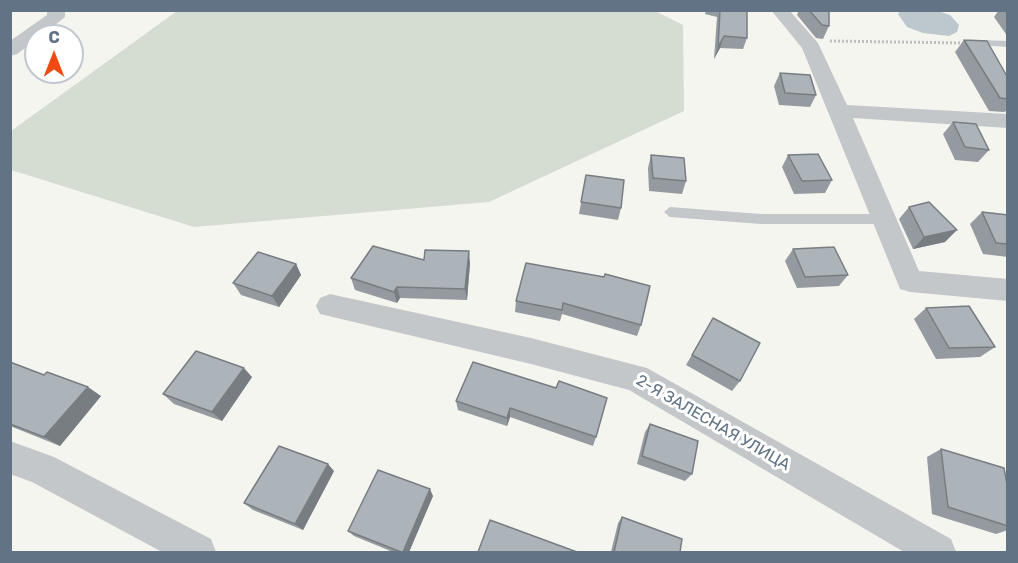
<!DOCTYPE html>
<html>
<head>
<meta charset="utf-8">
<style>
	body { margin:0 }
	#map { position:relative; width:1018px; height:563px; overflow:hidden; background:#f5f5f0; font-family:Rubik,sans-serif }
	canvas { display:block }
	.frame { position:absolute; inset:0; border:12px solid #617384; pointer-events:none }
	.north { position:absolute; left:24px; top:24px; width:60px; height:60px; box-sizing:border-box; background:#fff; border:2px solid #c0c7ce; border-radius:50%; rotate:0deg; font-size:16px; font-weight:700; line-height:24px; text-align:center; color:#617384 }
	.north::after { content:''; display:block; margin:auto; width:21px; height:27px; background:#f14b14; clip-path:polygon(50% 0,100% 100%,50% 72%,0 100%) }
</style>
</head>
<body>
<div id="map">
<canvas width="1018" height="563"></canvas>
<div class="frame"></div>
<div class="north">С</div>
</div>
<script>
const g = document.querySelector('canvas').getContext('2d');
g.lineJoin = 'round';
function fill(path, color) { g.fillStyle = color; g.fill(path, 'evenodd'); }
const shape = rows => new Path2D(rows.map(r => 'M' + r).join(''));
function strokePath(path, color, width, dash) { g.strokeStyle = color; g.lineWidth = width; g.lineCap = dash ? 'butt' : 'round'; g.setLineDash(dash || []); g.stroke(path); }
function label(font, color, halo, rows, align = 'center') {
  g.font = font + ' Rubik,sans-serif'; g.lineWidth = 6; g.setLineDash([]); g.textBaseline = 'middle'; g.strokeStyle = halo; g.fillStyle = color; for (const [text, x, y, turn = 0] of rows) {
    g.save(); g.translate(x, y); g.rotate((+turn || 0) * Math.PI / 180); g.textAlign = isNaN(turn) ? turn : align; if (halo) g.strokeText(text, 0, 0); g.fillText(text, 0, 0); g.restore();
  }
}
const green = shape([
	[653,10,683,25,684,111,489,202,194,227,11,170,11,131,177,11]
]);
const water = shape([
	[901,10,938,11,950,15,959,25,957,32,949,36,923,33,907,27,898,14]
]);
const path = shape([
	[830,41,964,43]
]);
const lane = shape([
	[982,40,1008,41,1008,47,979,45,977,43,982,40],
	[670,207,761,214,884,214,890,219,884,224,761,224,670,217,664,212,670,207]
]);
const street = shape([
	[47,10,65,10,65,17,41,36,36,36,36,40,17,54,10,56,10,41,47,15,47,10],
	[771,10,789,10,818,43,847,105,1008,114,1008,128,853,118,919,271,1008,279,1008,301,910,292,900,289,802,48,771,10],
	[330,294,531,338,647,368,951,539,956,552,904,552,629,390,531,364,320,314,316,306,320,298,330,294],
	[10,441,54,457,211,539,216,552,162,552,32,482,10,474,10,441]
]);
const wall = shape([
	[706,10,747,11,747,38,743,49,720,48,714,59,717,17,705,14],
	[799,10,829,10,829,26,823,39,816,38,797,15],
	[999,10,1008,10,1008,37,994,17],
	[964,40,1008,78,1008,110,1004,112,989,111,955,52],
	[780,73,816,95,810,107,779,105,774,86],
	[953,122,989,150,978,162,955,160,943,134],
	[651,155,686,181,682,194,649,191,648,168],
	[788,155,832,180,825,193,794,194,782,167],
	[586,175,621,208,618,220,579,214],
	[909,207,945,242,913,249,899,219],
	[982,212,1008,215,1008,257,983,254,970,224],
	[793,249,848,275,839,286,797,288,785,261],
	[424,260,470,263,467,300,400,298,397,303,355,290,351,278],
	[296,264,301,275,279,307,241,295,233,283],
	[650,286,641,325,637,336,562,314,560,321,515,312,516,301],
	[926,308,995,347,980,357,936,359,914,319],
	[713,318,740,381,732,391,686,365],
	[10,362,101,396,60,446,10,426],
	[473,362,596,437,593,446,510,417,507,426,458,410,456,401],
	[252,377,222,421,174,404,163,394],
	[650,424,692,474,685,481,637,464,645,432],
	[941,449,1008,526,1008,530,996,534,932,514,927,457],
	[334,471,303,530,253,510,244,503],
	[433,496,409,552,393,552,354,536,348,531],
	[622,517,680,552,611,552,618,523]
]);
const shadedWall = shape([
	[724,36,720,48,714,59,718,47],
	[957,230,945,242,913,249,924,237],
	[469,251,470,263,467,300,465,289],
	[296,264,301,275,279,307,272,296],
	[397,287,400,298,397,303,394,292],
	[244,368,252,377,222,421,212,412],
	[88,387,101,396,60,446,44,437],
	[510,408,510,417,507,426,507,418],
	[328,464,334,471,303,530,295,524],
	[430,489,433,496,409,552,403,552]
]);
const building = shape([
	[720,10,747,11,747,38,724,36,718,47,720,10],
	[809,10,829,10,829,26,822,25,809,10],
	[964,40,987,41,1008,78,1008,99,1000,98,964,40],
	[780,73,810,75,816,95,785,93,780,73],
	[953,122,976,124,989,150,965,147,953,122],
	[818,154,832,180,802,181,788,155,818,154],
	[651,155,684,158,686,181,653,178,651,155],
	[586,175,624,180,621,208,581,202,586,175],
	[929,202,957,230,924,237,909,207,929,202],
	[982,212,1008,215,1008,244,996,243,982,212],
	[373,246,424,260,425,250,469,251,465,289,397,287,394,292,351,278,373,246],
	[834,247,848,275,805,277,793,249,834,247],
	[258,252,296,264,272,296,233,283,258,252],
	[526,263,604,277,605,274,650,286,641,325,563,303,562,310,516,301,526,263],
	[969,306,995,347,949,348,926,308,969,306],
	[713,318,760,343,740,381,692,355,713,318],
	[196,351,244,368,212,412,163,394,196,351],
	[10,362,44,375,47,372,88,387,44,437,10,424,10,362],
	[473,362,556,388,559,381,607,398,596,437,510,408,507,418,456,401,473,362],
	[650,424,698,441,692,474,642,456,650,424],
	[279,446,328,464,295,524,244,503,279,446],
	[941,449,1004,468,1008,490,1008,526,948,507,941,449],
	[378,470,430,489,403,552,401,552,348,531,378,470],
	[622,517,682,539,680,552,614,552,622,517],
	[490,520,577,552,478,552,490,520]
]);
const streetNames = [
	["2-Я ЗАЛЕСНАЯ УЛИЦА",713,423,30]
];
fill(green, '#d5dcd1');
fill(water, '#bcc8cd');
strokePath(path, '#bdbfc1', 3, [2, 2]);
fill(lane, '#c3c7ca');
fill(street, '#c3c7ca');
fill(wall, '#949a9f');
fill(shadedWall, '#787d82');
fill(building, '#acb3b9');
strokePath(building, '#787d82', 1.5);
label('16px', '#617384', '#fff', streetNames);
</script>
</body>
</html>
